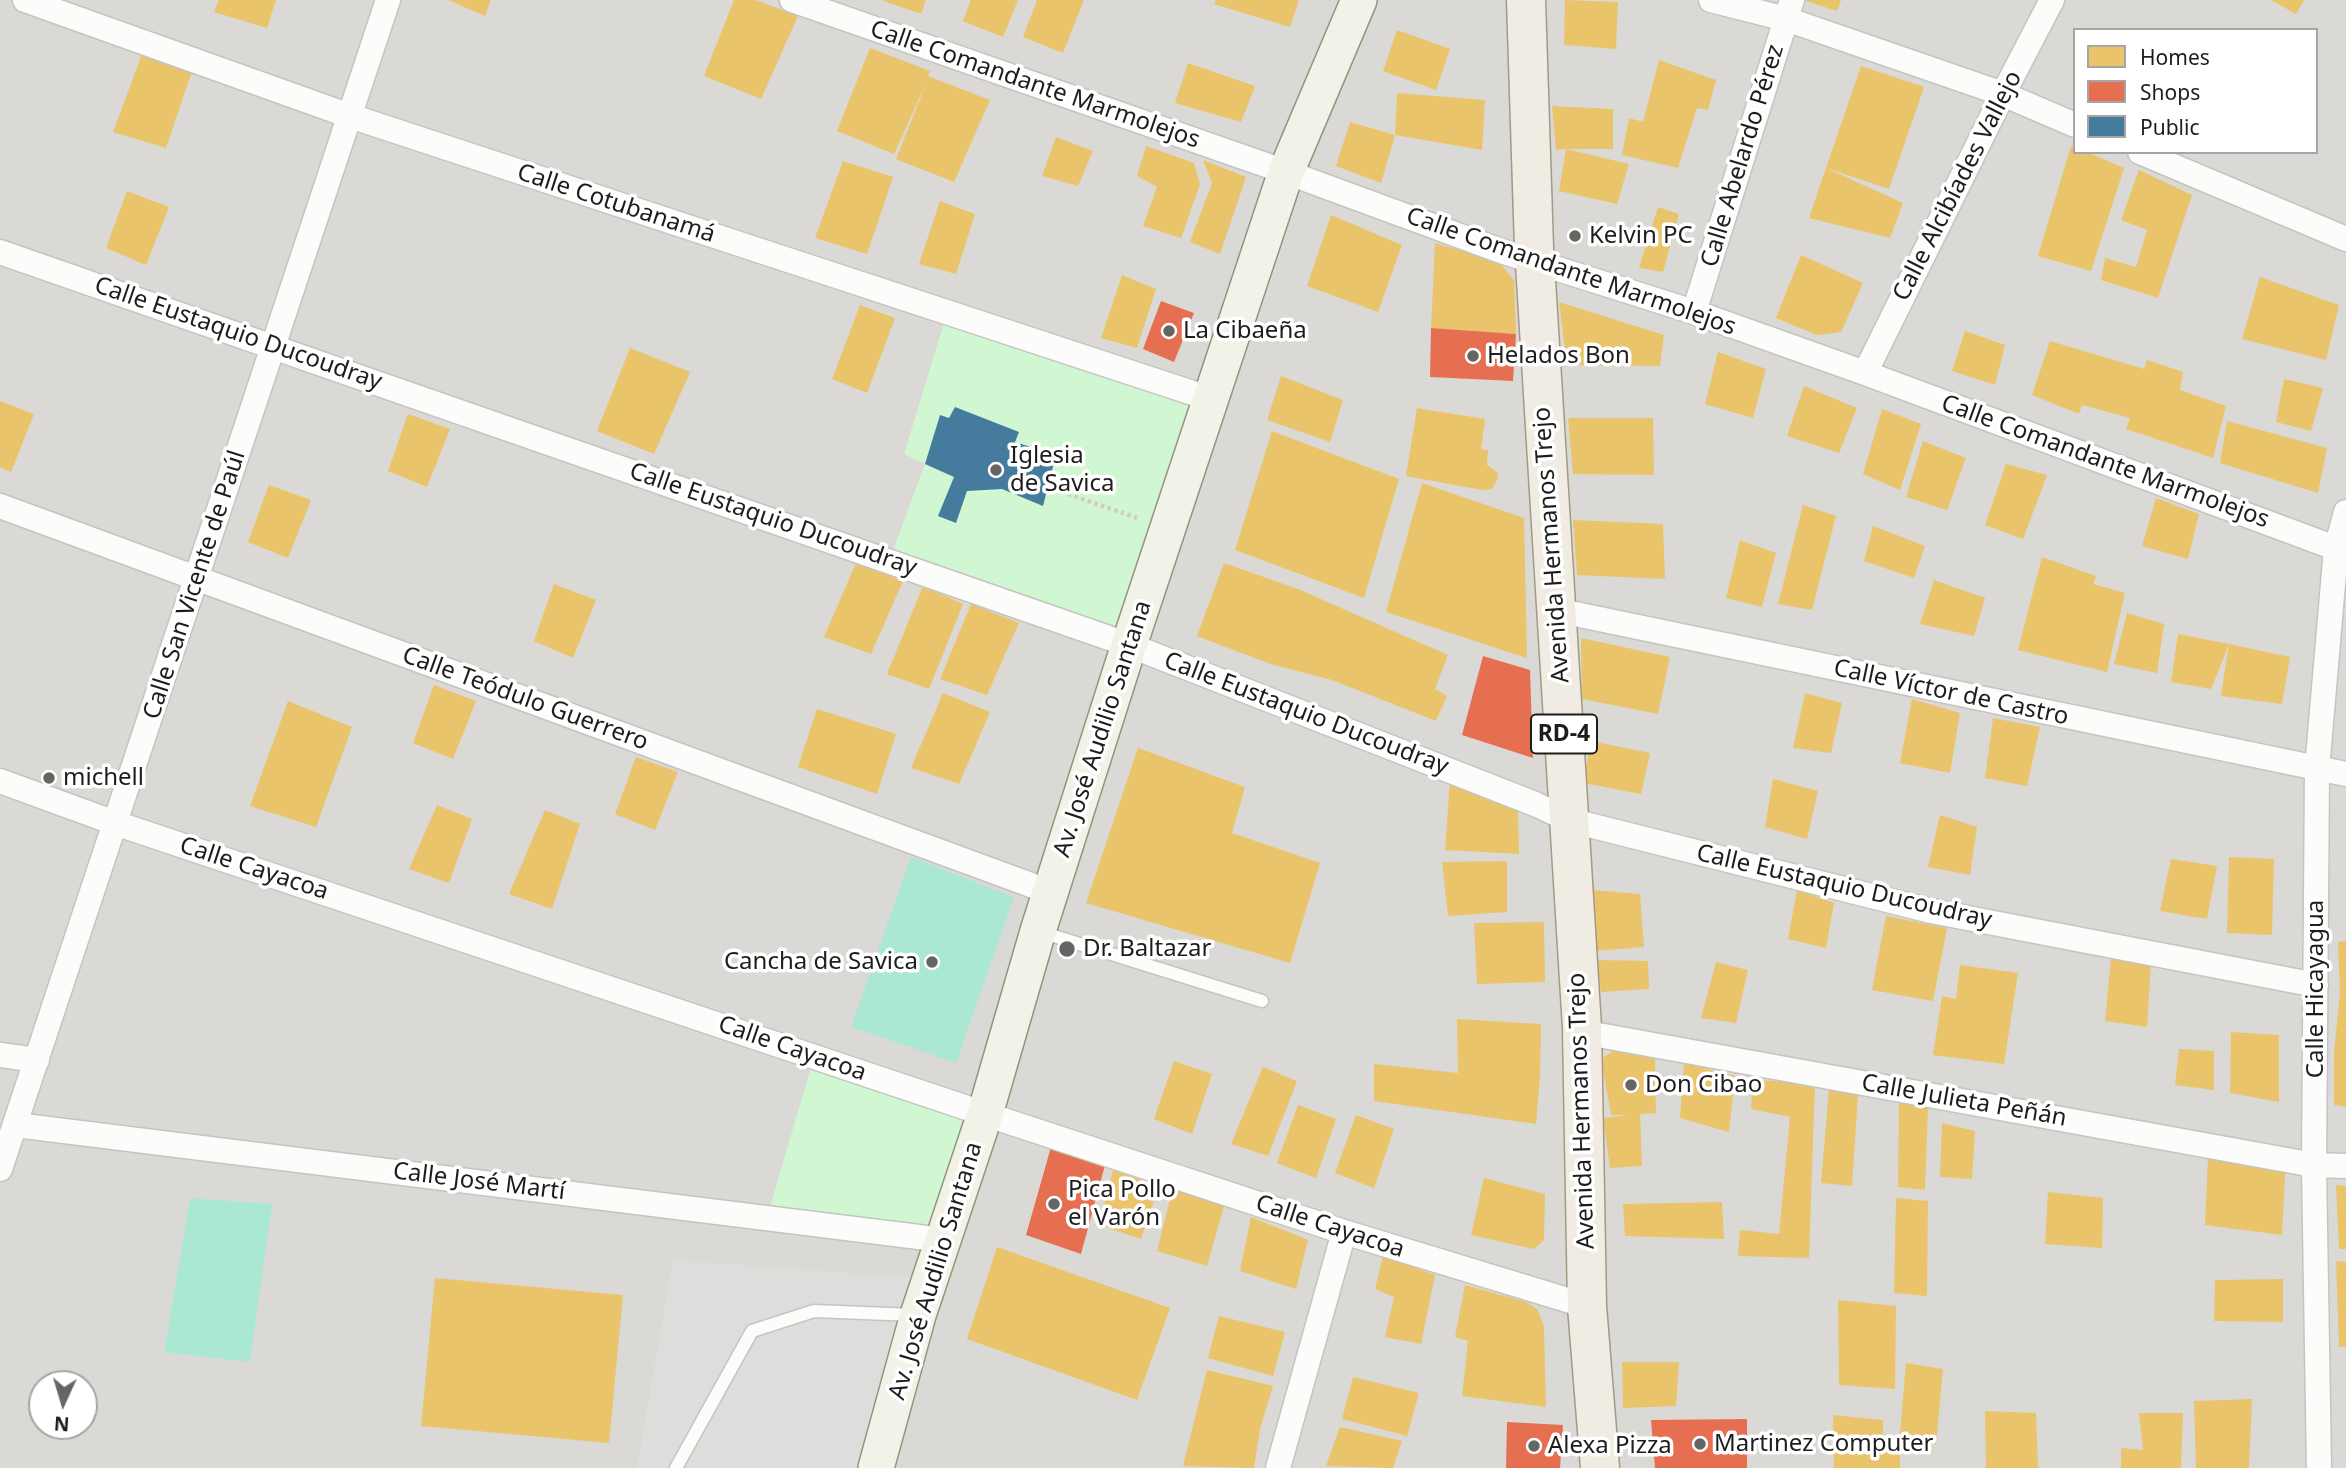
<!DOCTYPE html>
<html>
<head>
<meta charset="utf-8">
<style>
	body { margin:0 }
	#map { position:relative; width:2346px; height:1468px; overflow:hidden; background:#eceae4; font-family:"Noto Sans",sans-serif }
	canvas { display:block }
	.legend { position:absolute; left:2073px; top:28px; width:245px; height:126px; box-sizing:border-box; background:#fff; border:2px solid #a5a5a5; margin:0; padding:9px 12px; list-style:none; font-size:21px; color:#1d1d1d }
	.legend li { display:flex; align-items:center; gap:14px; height:35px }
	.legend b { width:35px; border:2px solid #a5a5a5 }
	.north { position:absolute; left:28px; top:1370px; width:70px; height:70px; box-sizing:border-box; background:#fff; border:2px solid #a5a5a5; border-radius:50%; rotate:184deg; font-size:19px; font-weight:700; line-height:28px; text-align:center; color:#1d1d1d }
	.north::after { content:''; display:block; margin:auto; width:24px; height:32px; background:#656563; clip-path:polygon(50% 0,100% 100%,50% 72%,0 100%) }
</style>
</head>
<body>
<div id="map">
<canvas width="2346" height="1468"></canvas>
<ul class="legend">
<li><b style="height:19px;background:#e9c46a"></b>Homes</li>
<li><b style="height:19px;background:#e76f51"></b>Shops</li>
<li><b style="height:19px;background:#457b9d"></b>Public</li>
</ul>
<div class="north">N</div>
</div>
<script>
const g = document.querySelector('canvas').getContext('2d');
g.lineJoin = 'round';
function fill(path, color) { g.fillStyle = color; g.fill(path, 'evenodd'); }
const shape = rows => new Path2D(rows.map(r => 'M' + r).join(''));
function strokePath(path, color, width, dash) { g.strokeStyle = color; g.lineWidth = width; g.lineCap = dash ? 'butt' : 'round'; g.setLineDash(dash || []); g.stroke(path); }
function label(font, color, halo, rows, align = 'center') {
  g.font = font + ' "Noto Sans",sans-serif'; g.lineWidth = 7; g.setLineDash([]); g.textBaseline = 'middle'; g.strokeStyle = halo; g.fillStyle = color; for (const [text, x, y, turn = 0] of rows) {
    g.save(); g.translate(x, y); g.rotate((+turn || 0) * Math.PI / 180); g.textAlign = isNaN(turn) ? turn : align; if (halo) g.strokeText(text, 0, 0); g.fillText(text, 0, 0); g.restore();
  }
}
const residential = shape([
	[0,0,2346,0,2346,1468,0,1468],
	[2075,30,2316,30,2316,152,2075,152],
	[42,1384,84,1384,84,1426,42,1426]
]);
const park = shape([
	[947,313,1211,399,1129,645,889,561,925,464,904,454],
	[814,1057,985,1114,943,1240,767,1217]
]);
const pitch = shape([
	[911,857,1014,897,956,1063,851,1027],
	[190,1198,272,1204,250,1362,164,1352]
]);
const parking = shape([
	[673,1260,931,1279,878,1468,637,1468]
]);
const homes = shape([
	[219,0,276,0,267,28,214,12],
	[448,0,491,0,485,16],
	[734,0,756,0,798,16,761,99,704,76],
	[881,0,926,0,921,14],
	[971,0,1018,0,1003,37,963,21],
	[1037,0,1084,0,1063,53,1023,37],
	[1216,0,1299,0,1290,27,1214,4],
	[1565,0,1618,2,1616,49,1564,45],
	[1803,0,1841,0,1837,11],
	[2271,0,2304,0,2296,14],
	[1397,30,1450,49,1436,90,1383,71],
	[870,48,930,71,928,76,990,100,954,182,896,159,928,79,894,154,837,131],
	[142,54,192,71,166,148,113,132],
	[1659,60,1716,80,1708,110,1697,108,1678,168,1622,155,1629,118,1643,122],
	[1188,63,1255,86,1241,122,1175,103],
	[1861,66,1924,87,1889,189,1826,168],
	[1397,93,1485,100,1482,150,1395,135,1381,183,1336,166,1350,122,1395,135],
	[1552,106,1613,109,1613,149,1566,149,1629,164,1617,204,1559,191,1566,149,1556,150],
	[1056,137,1093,151,1078,186,1042,176],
	[1146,146,1194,163,1200,184,1181,238,1143,226,1157,187,1137,176],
	[2071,146,2075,147,2075,152,2087,152,2124,168,2091,271,2038,256],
	[1203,160,1246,177,1220,254,1190,242,1212,183],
	[843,161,893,177,867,254,815,238],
	[1826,168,1903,203,1890,238,1809,218],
	[2139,170,2192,195,2158,298,2101,280,2105,258,2136,267,2147,230,2121,220],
	[127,191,169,207,146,265,106,248],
	[940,201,975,214,956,274,919,264],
	[1658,207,1679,214,1663,272,1639,268],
	[1331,215,1402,245,1378,312,1307,286],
	[1435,243,1499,262,1514,280,1516,334,1431,328],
	[1801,255,1863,283,1841,332,1817,335,1776,318],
	[1122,275,1156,289,1137,348,1101,338],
	[2260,277,2339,305,2326,360,2242,339],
	[1559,302,1664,335,1660,366,1567,365],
	[860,305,895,318,867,393,832,379],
	[1965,331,2005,345,1995,385,1952,371],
	[2050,341,2144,369,2147,360,2183,372,2180,390,2226,406,2213,458,2126,429,2130,418,2082,405,2079,414,2032,395],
	[630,348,690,372,654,454,597,431],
	[1718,352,1766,369,1753,418,1705,404],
	[1281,376,1343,400,1330,442,1267,420],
	[2284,379,2323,388,2311,431,2276,422],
	[1804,386,1857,408,1839,453,1787,436],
	[0,401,34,414,11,472,0,467],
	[1417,408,1485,419,1481,449,1488,450,1487,465,1498,473,1497,480,1492,489,1482,490,1406,476],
	[1882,409,1921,424,1900,490,1863,474],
	[408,414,450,429,427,487,388,471],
	[1568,418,1653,418,1654,475,1573,474],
	[2227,421,2327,448,2318,493,2220,463],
	[1272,431,1399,479,1364,598,1235,550],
	[1923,441,1966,458,1947,510,1906,497],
	[2006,464,2047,475,2023,539,1985,525],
	[1422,483,1524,518,1527,658,1386,612],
	[269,485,311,500,288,558,248,542],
	[2156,498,2199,514,2188,559,2142,546],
	[1803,505,1836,516,1812,610,1778,604],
	[1573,520,1663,524,1665,579,1577,575],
	[1873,526,1925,546,1914,578,1864,561],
	[1740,540,1776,553,1762,607,1726,598],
	[2042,557,2096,576,2093,584,2125,593,2107,672,2018,650],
	[856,563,903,581,871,654,824,637],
	[1224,563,1298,589,1448,655,1435,689,1447,696,1436,721,1332,680,1270,664,1197,636],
	[1934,580,1985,598,1974,636,1920,624],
	[554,584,596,600,573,658,534,641],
	[923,586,963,604,929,689,887,674],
	[971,604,1019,623,987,695,940,679],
	[2127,613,2164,624,2157,673,2114,664],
	[2178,634,2229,644,2211,689,2171,682],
	[1581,638,1670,657,1658,714,1582,699],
	[2229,644,2290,657,2282,704,2221,696],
	[434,685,476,701,453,759,413,743],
	[943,693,990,712,959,784,911,768],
	[1805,693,1842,703,1831,753,1793,748],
	[1912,699,1960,713,1950,773,1900,763],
	[288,701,352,727,316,827,250,806],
	[817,709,896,734,877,794,798,767],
	[1993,718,2040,727,2027,786,1985,778],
	[1591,741,1650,753,1641,794,1583,783],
	[1138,748,1245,787,1232,833,1320,863,1290,963,1086,903],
	[636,757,678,772,655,830,615,814],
	[1773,779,1818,791,1807,839,1765,827],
	[1450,780,1518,811,1519,854,1445,850],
	[437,805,472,819,449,883,409,869],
	[545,810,580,824,552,909,509,894],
	[1940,815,1977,827,1970,875,1928,867],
	[2229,857,2274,859,2272,935,2227,933],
	[2171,859,2217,866,2207,919,2160,911],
	[1507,861,1507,912,1448,916,1442,862],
	[1592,890,1640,894,1644,947,1595,951],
	[1797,890,1834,903,1826,948,1788,939],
	[1886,916,1947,928,1933,1001,1872,990],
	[1544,922,1545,982,1477,984,1474,923],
	[2346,941,2346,1107,2334,1105,2334,1053,2340,993,2338,942],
	[2111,959,2151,963,2147,1027,2105,1021],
	[1597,960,1648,961,1649,989,1601,992],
	[1716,962,1748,970,1736,1023,1701,1018],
	[1960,965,2018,973,2004,1064,1933,1055,1942,996,1956,999],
	[1457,1019,1541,1024,1540,1076,1536,1124,1374,1101,1374,1064,1458,1073],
	[2231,1032,2279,1035,2279,1102,2230,1093],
	[1616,1049,1655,1056,1656,1113,1640,1114,1642,1166,1610,1168,1603,1118,1629,1115,1611,1115,1601,1059],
	[2179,1049,2214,1051,2214,1090,2175,1085],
	[1174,1061,1212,1074,1192,1134,1154,1119],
	[1684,1063,1735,1076,1729,1132,1680,1118],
	[1263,1067,1297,1081,1268,1156,1231,1144],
	[1753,1080,1815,1083,1809,1258,1738,1256,1740,1230,1779,1234,1790,1117,1751,1109],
	[1829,1089,1858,1095,1852,1186,1821,1183],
	[1899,1100,1928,1107,1925,1190,1898,1187],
	[1298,1105,1336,1119,1316,1178,1277,1163],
	[1356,1115,1394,1129,1374,1188,1335,1173],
	[1942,1123,1975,1131,1972,1179,1940,1177],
	[2208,1157,2285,1172,2282,1235,2205,1225],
	[1113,1170,1159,1186,1141,1239,1099,1225],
	[1484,1178,1545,1194,1544,1240,1534,1249,1471,1235],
	[2336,1185,2346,1186,2346,1249,2339,1249],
	[1173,1187,1224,1206,1207,1266,1157,1251],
	[2048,1192,2103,1198,2102,1248,2045,1244],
	[1896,1198,1928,1201,1927,1296,1894,1293],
	[1722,1202,1724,1239,1625,1236,1623,1204],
	[1251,1217,1308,1240,1296,1289,1240,1271],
	[997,1247,1170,1308,1137,1400,967,1339],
	[1383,1256,1435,1275,1421,1344,1385,1337,1394,1297,1375,1289],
	[2336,1261,2346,1262,2346,1347,2339,1347],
	[435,1278,623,1295,609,1443,421,1426],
	[2283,1279,2283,1322,2214,1321,2215,1280],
	[1465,1285,1526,1302,1537,1309,1544,1326,1546,1407,1462,1396,1468,1341,1455,1337],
	[1838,1300,1896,1306,1895,1389,1839,1385],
	[1219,1316,1285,1332,1273,1376,1208,1358],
	[1622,1362,1679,1362,1676,1406,1623,1408],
	[1906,1363,1943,1369,1936,1444,1899,1444],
	[1207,1370,1273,1386,1260,1429,1254,1468,1183,1466],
	[1353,1377,1419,1393,1407,1436,1342,1419],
	[2252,1399,2249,1468,2196,1468,2194,1401],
	[1985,1411,2036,1413,2038,1468,1986,1468],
	[2139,1413,2183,1413,2181,1468,2121,1468,2121,1448,2143,1450],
	[1833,1415,1883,1420,1883,1448,1900,1450,1900,1468,1834,1468],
	[1340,1427,1402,1441,1393,1468,1326,1466]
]);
const shops = shape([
	[1161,301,1194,313,1174,362,1143,349],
	[1431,328,1516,334,1513,381,1430,377],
	[1483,656,1530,670,1533,758,1462,735],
	[1051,1147,1105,1165,1081,1254,1026,1235],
	[1747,1419,1747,1468,1655,1468,1651,1420],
	[1507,1422,1563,1425,1560,1468,1506,1468]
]);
const public = shape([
	[955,407,1019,432,1015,442,1056,455,1043,506,1002,489,967,491,956,523,938,516,954,477,925,464,940,415,949,418]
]);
const path = shape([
	[1048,487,1137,518]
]);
const service = shape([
	[1041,932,1262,1001],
	[676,1468,752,1331,814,1311,914,1315]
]);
const minor = shape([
	[25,0,350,116,1211,399],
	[792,0,1286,172,1501,251,1694,312,1865,373,2346,552],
	[1711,0,1786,19,2003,94,2075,125],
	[2140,152,2346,239],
	[0,252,1129,645,1535,804,1569,820,1931,911,2316,985],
	[1694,312,1792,0],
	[1865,373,2003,94,2052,0],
	[0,506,1050,892],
	[1556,610,2346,774],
	[0,781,115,823,985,1114,1344,1232,1587,1306],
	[1582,1032,2314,1165,2346,1166],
	[0,1055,37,1060],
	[16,1125,943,1240],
	[0,1169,388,0],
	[1278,1468,1344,1232],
	[2319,1468,2314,1165,2317,769,2336,549,2346,512]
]);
const secondary = shape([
	[876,1468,918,1315,985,1114,1038,931,1129,645,1286,172,1359,0]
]);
const primary = shape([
	[1526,0,1534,248,1582,1028,1587,1306,1600,1468]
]);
const markers = [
	[1575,236,7,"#656563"],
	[1169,331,7,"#656563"],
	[1473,356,7,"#656563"],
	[996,470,7,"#656563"],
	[49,778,7,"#656563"],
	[1067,949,9,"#656563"],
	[932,962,7,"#656563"],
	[1631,1085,7,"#656563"],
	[1054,1204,7,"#656563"],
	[1700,1444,7,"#656563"],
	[1534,1446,7,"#656563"]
];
const shields = [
	[1564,734,66]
];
const shieldNames = [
	["RD-4",1564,734]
];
const streetNames = [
	["Calle Comandante Marmolejos",1035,85,19],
	["Calle Abelardo Pérez",1743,156,-73],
	["Calle Alcibíades Vallejo",1958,186,-63],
	["Calle Cotubanamá",616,204,18],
	["Calle Comandante Marmolejos",1571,272,19],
	["Calle Eustaquio Ducoudray",238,334,19],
	["Calle Comandante Marmolejos",2105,462,20],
	["Calle Eustaquio Ducoudray",773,520,19],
	["Avenida Hermanos Trejo",1552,545,-94],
	["Calle San Vicente de Paúl",195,585,-72],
	["Calle Víctor de Castro",1951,693,12],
	["Calle Teódulo Guerrero",525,699,20],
	["Calle Eustaquio Ducoudray",1306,714,21],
	["Av. José Audilio Santana",1103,729,-72],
	["Calle Cayacoa",254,869,18],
	["Calle Eustaquio Ducoudray",1844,887,13],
	["Calle Hicayagua",2316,989,-90],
	["Calle Cayacoa",792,1049,19],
	["Calle Julieta Peñán",1964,1101,10],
	["Avenida Hermanos Trejo",1582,1111,-92],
	["Calle José Martí",479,1182,7],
	["Calle Cayacoa",1330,1227,18],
	["Av. José Audilio Santana",936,1271,-73]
];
const poiNames = [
	["Kelvin PC",1589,236],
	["La Cibaeña",1183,331],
	["Helados Bon",1487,356],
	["Iglesia",1010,456],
	["de Savica",1010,484],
	["michell",63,778],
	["Dr. Baltazar",1083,949],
	["Cancha de Savica",918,962,"right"],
	["Don Cibao",1645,1085],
	["Pica Pollo",1068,1190],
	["el Varón",1068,1218],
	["Martinez Computer",1714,1444],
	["Alexa Pizza",1548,1446]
];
fill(residential, '#dbd9d6');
fill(park, '#d0f6d2');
fill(pitch, '#abe8d3');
fill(parking, '#dedddb');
fill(homes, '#e9c46a');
fill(shops, '#e76f51');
fill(public, '#457b9d');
strokePath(service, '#c4c4c1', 15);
strokePath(minor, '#c4c4c1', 27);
strokePath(secondary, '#92957c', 38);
strokePath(primary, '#a29a81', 41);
strokePath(path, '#d7c9c4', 4.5, [3.5, 3.5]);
strokePath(service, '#fcfcfb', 12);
strokePath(minor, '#fcfcfb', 24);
strokePath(secondary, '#f2f3e8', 35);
strokePath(primary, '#f0ece3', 38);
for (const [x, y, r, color] of markers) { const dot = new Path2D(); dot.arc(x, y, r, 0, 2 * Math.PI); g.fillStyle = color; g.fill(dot); strokePath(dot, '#fff', 2.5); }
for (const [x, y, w] of shields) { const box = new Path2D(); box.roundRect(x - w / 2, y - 19.5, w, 39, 5); g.fillStyle = '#fff'; g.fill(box); strokePath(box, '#1d1d1d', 2); }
label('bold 23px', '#1d1d1d', null, shieldNames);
label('24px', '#1d1d1d', '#fff', streetNames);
label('24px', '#1d1d1d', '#fff', poiNames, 'left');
</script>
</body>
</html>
